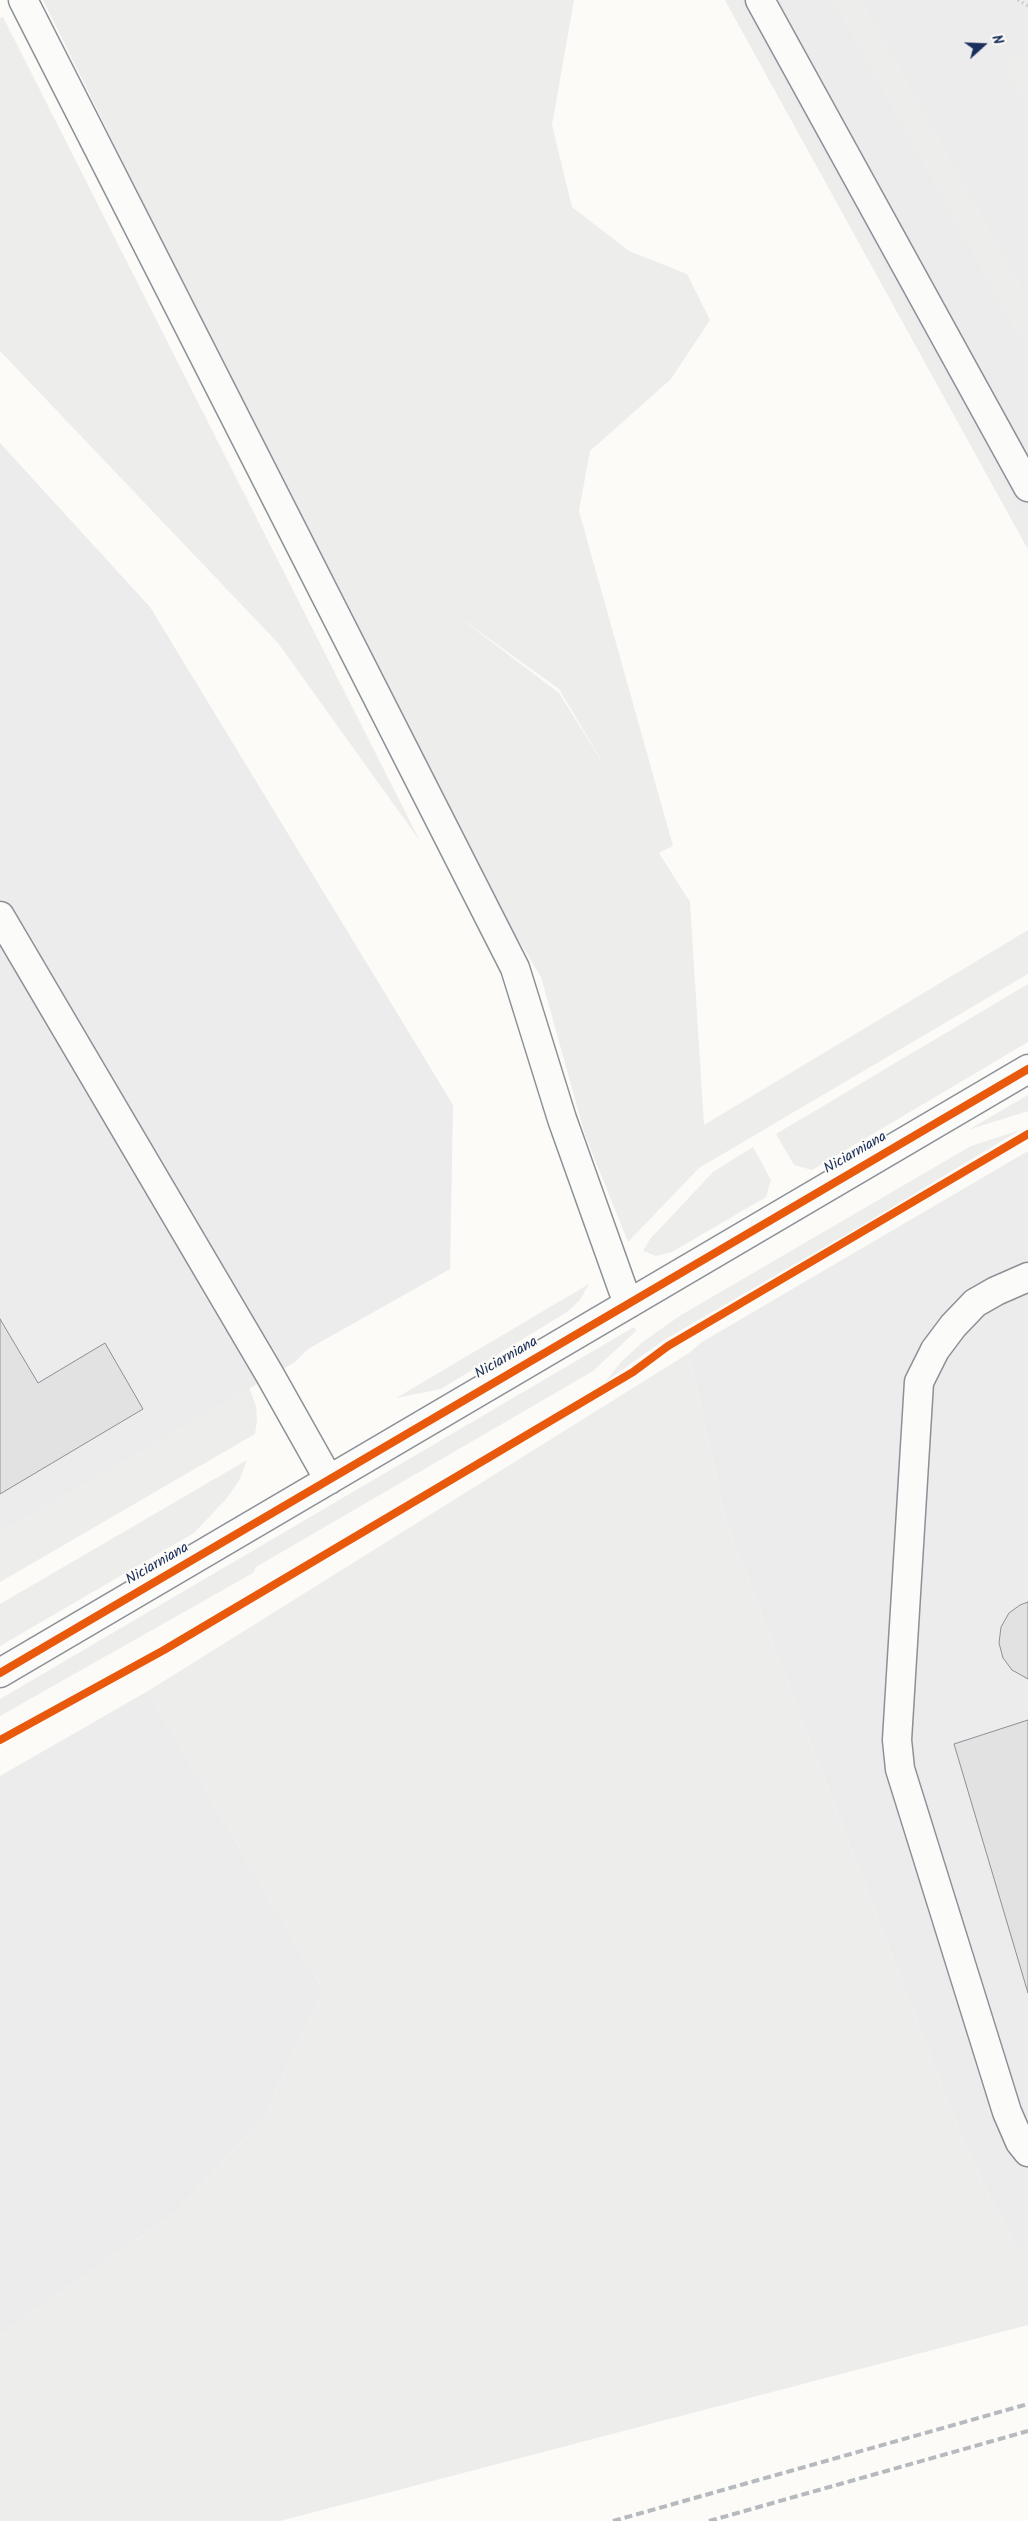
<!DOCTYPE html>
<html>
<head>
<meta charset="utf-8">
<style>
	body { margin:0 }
	#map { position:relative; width:1028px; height:2521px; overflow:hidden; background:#fcfbf8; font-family:Kalam,sans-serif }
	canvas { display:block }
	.north { position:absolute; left:958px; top:20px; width:50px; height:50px; -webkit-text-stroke:4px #fdfcf7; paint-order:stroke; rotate:70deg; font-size:14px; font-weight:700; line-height:20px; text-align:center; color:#1b2f5e }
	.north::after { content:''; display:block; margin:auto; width:18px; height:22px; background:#1b2f5e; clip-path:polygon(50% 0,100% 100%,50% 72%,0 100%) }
</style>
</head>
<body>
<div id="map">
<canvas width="1028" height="2521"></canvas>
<div class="north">N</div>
</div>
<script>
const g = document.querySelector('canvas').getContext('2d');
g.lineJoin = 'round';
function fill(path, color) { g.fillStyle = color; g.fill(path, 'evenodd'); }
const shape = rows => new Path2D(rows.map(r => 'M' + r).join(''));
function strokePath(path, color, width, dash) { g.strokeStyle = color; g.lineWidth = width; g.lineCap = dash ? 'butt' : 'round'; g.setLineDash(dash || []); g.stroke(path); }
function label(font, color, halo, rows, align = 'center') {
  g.font = font + ' Kalam,sans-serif'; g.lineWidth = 4; g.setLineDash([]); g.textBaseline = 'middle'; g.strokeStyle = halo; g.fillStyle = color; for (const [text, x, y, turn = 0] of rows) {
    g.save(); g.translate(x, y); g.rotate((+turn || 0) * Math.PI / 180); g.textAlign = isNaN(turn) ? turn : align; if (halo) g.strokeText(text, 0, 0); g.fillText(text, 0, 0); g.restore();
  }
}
const built = shape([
	[725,0,1028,0,1028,549,1025,544],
	[0,443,150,607,453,1105,450,1269,308,1349,295,1362,0,1533],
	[1028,1151,1028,2264,994,2207,961,2136,726,1521,689,1353,702,1342],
	[148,1691,323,1990,264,2117,177,2211,0,2335,0,1776]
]);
const green = shape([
	[43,0,574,0,552,125,572,207,629,251,687,274,710,320,671,379,590,451,579,511,673,846,659,853,690,902,704,1125,1028,930,1028,974,699,1168,628,1242,585,1135,541,977,492,896,360,643],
	[456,615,559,689,609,773,559,693],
	[725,0,739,0,1028,528,1028,548],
	[832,0,863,0,1028,297,1028,354],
	[3,17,420,841,278,643,0,351,0,18],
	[1019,54,1028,57,1028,109,1005,68,1007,59],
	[1028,984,1028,1042,812,1170,794,1165,776,1134],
	[1028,1095,1028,1111,968,1130],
	[1020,1130,866,1223,664,1340,605,1382,622,1361,644,1341,681,1315,971,1146],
	[753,1147,771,1180,766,1197,672,1252,656,1256,643,1251,650,1239,713,1172],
	[589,1284,580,1300,567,1312,441,1389,396,1398],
	[634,1327,636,1331,593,1371,256,1567,253,1573,0,1716,0,1699],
	[689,1353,726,1521,961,2136,994,2207,1028,2264,1028,2325,280,2521,0,2521,0,2335,177,2211,264,2117,323,1990,148,1691],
	[249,1387,256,1406,257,1420,255,1434,0,1582,0,1533],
	[247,1460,240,1479,227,1498,194,1533,0,1646,0,1604]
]);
const building = shape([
	[0,1319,38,1383,105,1343,143,1409,0,1494,0,1319],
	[1028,1602,1028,1679,1012,1670,1003,1658,999,1643,1001,1627,1009,1613,1020,1605,1028,1602],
	[1028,1720,1028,1993,954,1744,1028,1720]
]);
const path = shape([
	[1018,0,1028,6]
]);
const minor = shape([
	[23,0,515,968,562,1119,628,1304],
	[760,0,1028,487],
	[0,916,270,1375,329,1480],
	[1028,1277,996,1291,975,1303,953,1326,935,1350,919,1382,897,1740,900,1769,1007,2112,1020,2142,1028,2152],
	[0,1673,1028,1069]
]);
const rail = shape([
	[613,2521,1028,2404],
	[709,2521,1028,2431]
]);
const cycleway = shape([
	[0,1673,1028,1069],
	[0,1740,164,1650,633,1372,668,1346,1028,1134]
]);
const streetNames = [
	["Niciarniana",856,1154,-30],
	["Niciarniana",507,1359,-30],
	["Niciarniana",158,1565,-30]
];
fill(built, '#ebeceb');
fill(green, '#ededec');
fill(building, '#e2e2e2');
strokePath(building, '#8c9097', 1);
strokePath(minor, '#8c9097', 31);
strokePath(path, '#b6b9bd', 3, [1, 4]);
strokePath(minor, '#fbfbf9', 28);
strokePath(rail, '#b6b9bd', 4, [8, 4]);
strokePath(cycleway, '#e8590c', 8);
label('15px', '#1b2f5e', '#fdfcf7', streetNames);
</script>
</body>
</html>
